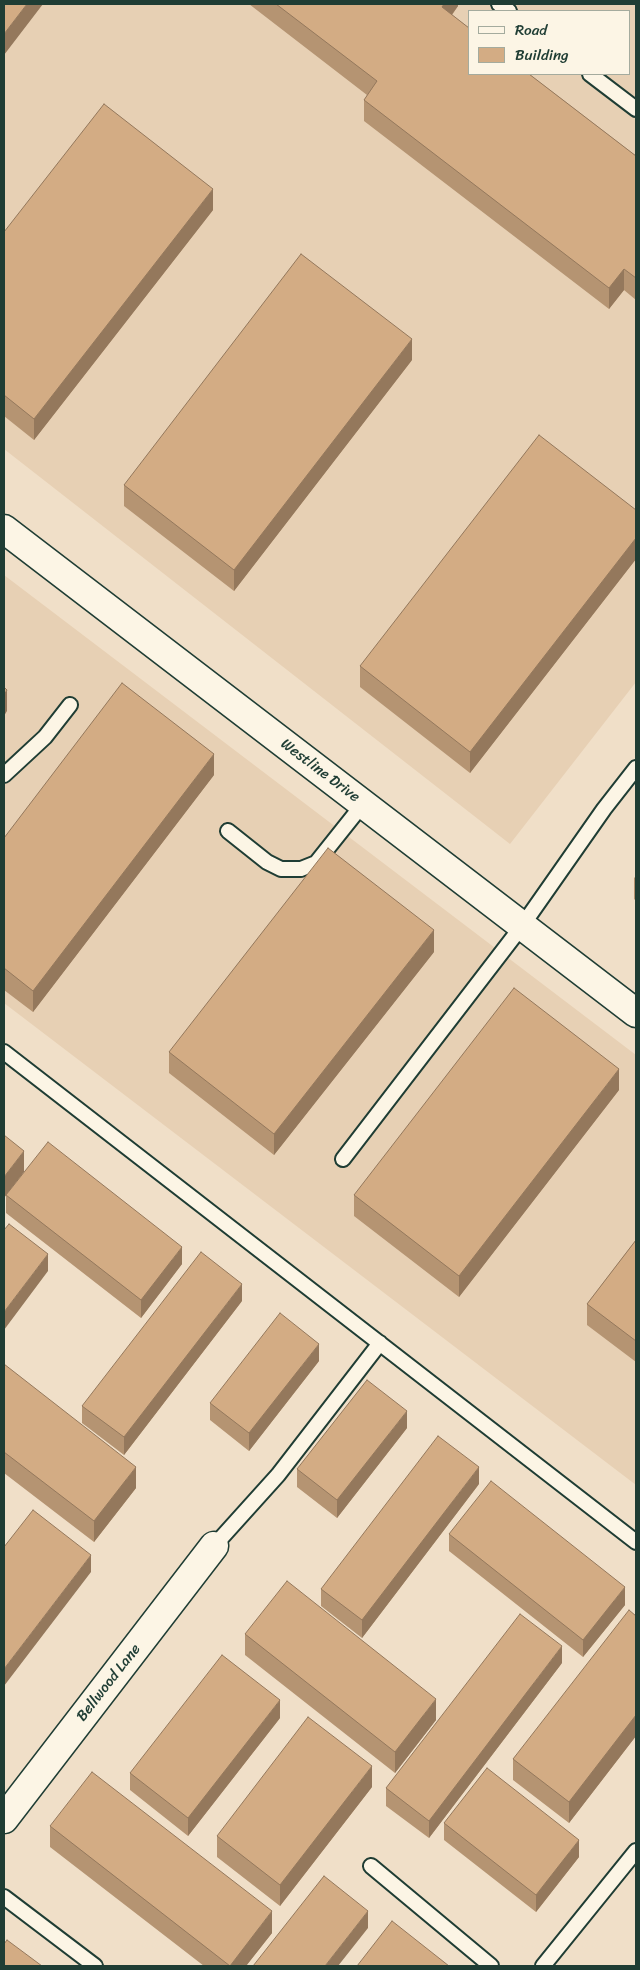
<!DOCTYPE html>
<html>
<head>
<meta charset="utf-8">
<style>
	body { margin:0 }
	#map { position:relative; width:640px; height:1970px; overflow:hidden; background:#f0dfc8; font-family:Sriracha,sans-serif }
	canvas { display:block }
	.frame { position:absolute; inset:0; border:5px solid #1f3d34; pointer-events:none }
	.legend { position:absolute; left:468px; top:10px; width:162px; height:65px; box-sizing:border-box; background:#fcf5e5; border:1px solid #a4ab9e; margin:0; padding:6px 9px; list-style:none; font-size:15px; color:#1f3d34 }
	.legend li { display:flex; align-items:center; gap:10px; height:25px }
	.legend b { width:25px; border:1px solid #a4ab9e }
</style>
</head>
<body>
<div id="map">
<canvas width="640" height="1970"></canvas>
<div class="frame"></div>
<ul class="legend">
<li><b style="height:6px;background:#fcf5e5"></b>Road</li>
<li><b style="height:14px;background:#d3ac84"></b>Building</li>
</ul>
</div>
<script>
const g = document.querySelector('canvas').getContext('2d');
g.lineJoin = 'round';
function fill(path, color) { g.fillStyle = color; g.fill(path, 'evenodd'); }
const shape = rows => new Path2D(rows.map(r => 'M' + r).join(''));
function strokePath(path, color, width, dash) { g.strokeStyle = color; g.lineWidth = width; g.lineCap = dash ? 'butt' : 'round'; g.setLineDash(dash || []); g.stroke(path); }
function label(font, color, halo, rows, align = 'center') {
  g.font = font + ' Sriracha,sans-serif'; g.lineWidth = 4; g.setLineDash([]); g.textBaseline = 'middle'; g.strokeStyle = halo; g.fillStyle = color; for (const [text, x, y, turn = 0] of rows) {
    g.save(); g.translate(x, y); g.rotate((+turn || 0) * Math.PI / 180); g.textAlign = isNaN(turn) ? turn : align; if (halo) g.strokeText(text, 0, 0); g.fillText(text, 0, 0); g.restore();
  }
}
const built = shape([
	[4,4,636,4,636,682,510,844,4,449],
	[469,11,629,11,629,74,469,74],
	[4,575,636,1055,636,1485,4,1003]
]);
const lane = shape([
	[499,4,509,11],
	[590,74,636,109],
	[4,775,45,737,70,705],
	[228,831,267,862,281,869,301,869,316,863,363,804],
	[4,1052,636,1542],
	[343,1159,522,926,604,809,636,768],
	[214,1546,278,1475,380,1343],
	[371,1866,491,1966],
	[4,1897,95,1966],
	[543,1966,636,1851]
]);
const street = shape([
	[4,529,636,1013],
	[4,1819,214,1546]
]);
const wall = shape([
	[249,4,458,4,458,6,452,15,636,156,636,300,624,290,609,309,364,121,364,100,367,95],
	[213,210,34,440,4,416,4,232],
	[412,360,234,591,124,506,124,485],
	[636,510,636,559,470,773,360,687,360,666],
	[214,775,33,1012,4,990,4,838],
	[636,876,636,901,634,899,634,878],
	[434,952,274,1155,169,1073,169,1052],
	[619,1090,459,1297,354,1216,354,1195],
	[6,1195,182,1264,141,1318,6,1213],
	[636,1240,636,1362,587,1325,587,1304],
	[242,1301,124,1455,82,1423,82,1406],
	[319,1361,249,1451,210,1420,210,1403],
	[4,1364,136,1488,94,1542,4,1473],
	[407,1428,337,1518,297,1487,297,1469],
	[479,1484,362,1638,321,1606,321,1589],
	[449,1534,625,1605,583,1657,449,1551],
	[636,1616,636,1736,569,1823,513,1780,513,1759],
	[245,1634,436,1720,395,1773,245,1655],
	[562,1663,429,1838,386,1806,386,1788],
	[280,1718,188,1836,130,1790,130,1773],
	[372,1787,280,1906,217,1857,217,1836],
	[444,1823,579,1857,536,1912,444,1840],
	[50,1826,272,1933,246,1966,204,1966,50,1847]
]);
const shadedWall = shape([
	[27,4,43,4,4,55,4,34],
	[444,4,458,4,458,6,442,28,442,7],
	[213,189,213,210,34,440,34,419],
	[624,269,624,290,609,309,609,288],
	[412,339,412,360,234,591,234,570],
	[636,538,636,559,470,773,470,752],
	[7,690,7,711,4,716,4,695],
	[214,754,214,775,33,1012,33,991],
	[434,930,434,952,274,1155,274,1134],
	[619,1069,619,1090,459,1297,459,1276],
	[24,1151,24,1172,4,1198,4,1177],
	[182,1247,182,1264,141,1318,141,1300],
	[48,1254,48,1271,4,1330,4,1312],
	[242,1284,242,1301,124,1455,124,1437],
	[319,1344,319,1361,249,1451,249,1433],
	[407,1411,407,1428,337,1518,337,1500],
	[136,1467,136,1488,94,1542,94,1521],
	[479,1467,479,1484,362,1638,362,1620],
	[5,1488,5,1505,4,1507,4,1489],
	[91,1555,91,1572,4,1686,4,1669],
	[625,1587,625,1605,583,1657,583,1640],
	[562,1646,562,1663,429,1838,429,1821],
	[436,1699,436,1720,395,1773,395,1752],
	[280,1700,280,1718,188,1836,188,1818],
	[636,1715,636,1736,569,1823,569,1802],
	[372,1766,372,1787,280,1906,280,1885],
	[579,1840,579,1857,536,1912,536,1895],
	[272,1911,272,1933,246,1966,230,1966],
	[368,1911,368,1928,338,1966,325,1966]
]);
const building = shape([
	[4,4,27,4,4,34,4,4],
	[276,4,444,4,442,7,469,28,469,74,529,74,636,156,636,278,624,269,609,288,364,100,377,81,276,4],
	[104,104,213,189,34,419,4,395,4,232,104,104],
	[301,254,412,339,234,570,124,485,301,254],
	[539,435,636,510,636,538,470,752,360,666,539,435],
	[122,683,214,754,33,991,4,968,4,838,122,683],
	[4,687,7,690,4,695,4,687],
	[328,848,434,930,274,1134,169,1052,328,848],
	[514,988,619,1069,459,1276,354,1195,514,988],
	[4,1135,24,1151,4,1177,4,1135],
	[48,1142,182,1247,141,1300,6,1195,48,1142],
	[9,1224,48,1254,4,1312,4,1230,9,1224],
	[636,1240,636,1341,587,1304,636,1240],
	[201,1252,242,1284,124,1437,82,1406,201,1252],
	[280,1313,319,1344,249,1433,210,1403,280,1313],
	[4,1364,136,1467,94,1521,4,1452,4,1364],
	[367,1380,407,1411,337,1500,297,1469,367,1380],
	[438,1436,479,1467,362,1620,321,1589,438,1436],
	[491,1481,625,1587,583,1640,449,1534,491,1481],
	[33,1510,91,1555,4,1669,4,1547,33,1510],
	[287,1581,436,1699,395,1752,245,1634,287,1581],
	[629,1610,636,1616,636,1715,569,1802,513,1759,629,1610],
	[520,1614,562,1646,429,1821,386,1788,520,1614],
	[222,1655,280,1700,188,1818,130,1773,222,1655],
	[308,1717,372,1766,280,1885,217,1836,308,1717],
	[487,1768,579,1840,536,1895,444,1823,487,1768],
	[92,1772,272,1911,230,1966,50,1826,92,1772],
	[324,1876,368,1911,325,1966,253,1966,324,1876],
	[392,1921,449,1966,357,1966,392,1921],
	[7,1940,42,1966,4,1966,4,1944,7,1940]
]);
const streetNames = [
	["Westline Drive",320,771,37],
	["Bellwood Lane",109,1683,-52]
];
fill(built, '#e7d0b4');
strokePath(lane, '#1f3d34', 18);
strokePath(street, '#1f3d34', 31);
strokePath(lane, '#fcf5e5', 14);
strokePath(street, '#fcf5e5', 28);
fill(wall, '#b59472');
fill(shadedWall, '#94785c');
fill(building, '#d3ac84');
strokePath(building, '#94785c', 1);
label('15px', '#1f3d34', '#fcf5e5', streetNames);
</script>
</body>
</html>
